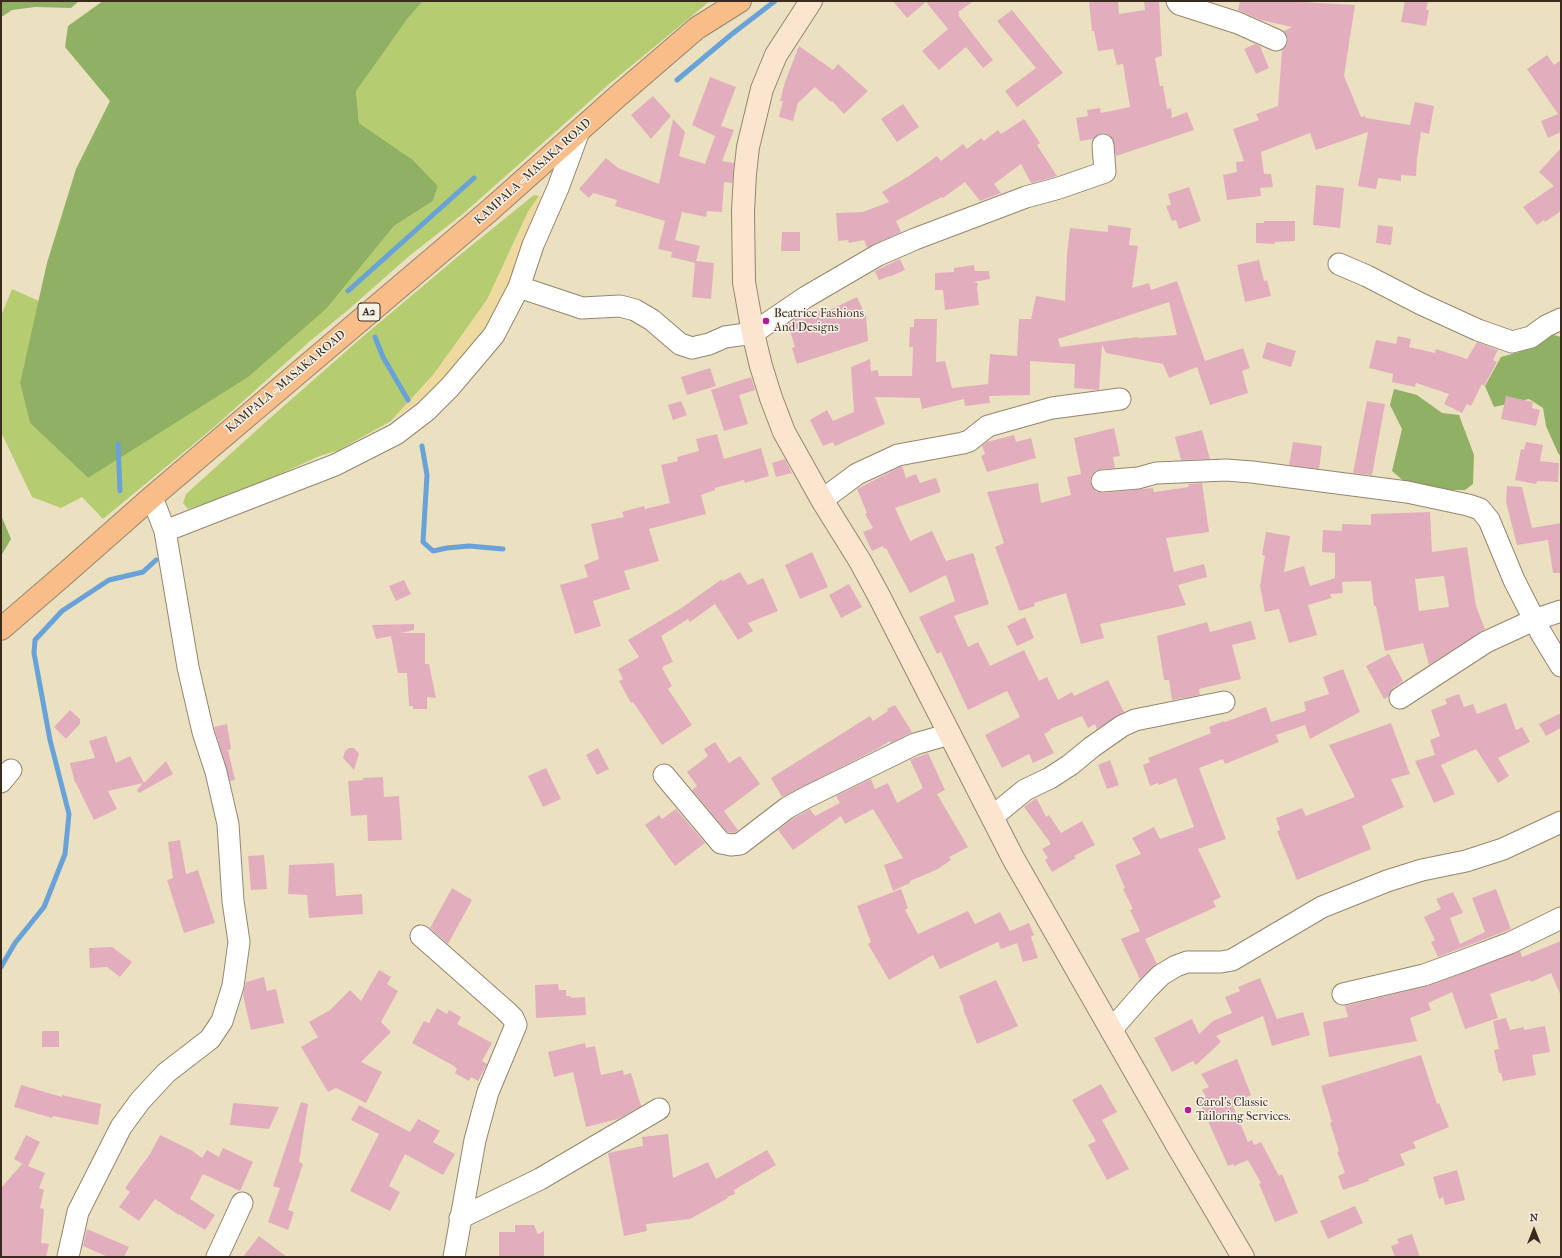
<!DOCTYPE html>
<html>
<head>
<meta charset="utf-8">
<style>
	body { margin:0 }
	#map { position:relative; width:1562px; height:1258px; overflow:hidden; background:#ebe1c1; font-family:"IM FELL French Canon",serif }
	canvas { display:block }
	.frame { position:absolute; inset:0; border:2px solid #3b2a1e; pointer-events:none }
	.north { position:absolute; left:1514px; top:1210px; width:40px; height:40px; -webkit-text-stroke:3px #f7f3e8; paint-order:stroke; rotate:0deg; font-size:11px; font-weight:700; line-height:16px; text-align:center; color:#3b2a1e }
	.north::after { content:''; display:block; margin:auto; width:14px; height:18px; background:#3b2a1e; clip-path:polygon(50% 0,100% 100%,50% 72%,0 100%) }
</style>
</head>
<body>
<div id="map">
<canvas width="1562" height="1258"></canvas>
<div class="frame"></div>
<div class="north">N</div>
</div>
<script>
const g = document.querySelector('canvas').getContext('2d');
g.lineJoin = 'round';
function fill(path, color) { g.fillStyle = color; g.fill(path, 'evenodd'); }
const shape = rows => new Path2D(rows.map(r => 'M' + r).join(''));
function strokePath(path, color, width, dash) { g.strokeStyle = color; g.lineWidth = width; g.lineCap = dash ? 'butt' : 'round'; g.setLineDash(dash || []); g.stroke(path); }
function label(font, color, halo, rows, align = 'center') {
  g.font = font + ' "IM FELL French Canon",serif'; g.lineWidth = 3; g.setLineDash([]); g.textBaseline = 'middle'; g.strokeStyle = halo; g.fillStyle = color; for (const [text, x, y, turn = 0] of rows) {
    g.save(); g.translate(x, y); g.rotate((+turn || 0) * Math.PI / 180); g.textAlign = isNaN(turn) ? turn : align; if (halo) g.strokeText(text, 0, 0); g.fillText(text, 0, 0); g.restore();
  }
}
const green = shape([
	[423,1,710,1,608,85,464,213,408,257,348,310,309,342,213,428,103,519,82,497,61,508,32,497,1,432,1,316,12,289,39,301,20,383,30,423,88,478,327,308,394,226,433,201,438,186,413,160,359,123,356,90,408,18],
	[534,195,539,196,528,212,487,300,434,374,391,421,339,450,320,456,226,498,188,509,183,503,186,494,269,419,360,339,461,254]
]);
const forest = shape([
	[1,1,79,1,71,8,35,7,12,10,3,16,1,16],
	[103,1,423,1,408,18,356,91,359,123,413,160,438,186,433,201,394,226,327,308,248,377,88,478,30,423,20,383,47,263,76,169,110,101,65,47,68,26],
	[1546,333,1561,337,1561,457,1558,453,1546,426,1543,408,1529,399,1494,407,1485,386,1501,357,1519,352,1520,334],
	[1394,389,1417,395,1442,413,1459,415,1474,455,1473,484,1465,490,1443,490,1406,483,1392,471,1402,429,1390,405],
	[1,515,11,539,1,556]
]);
const sand = shape([
	[539,196,547,198,500,316,450,378,391,421,434,374,487,300,528,212]
]);
const stream = shape([
	[677,80,732,34,775,1],
	[348,291,474,178],
	[375,337,383,357,408,400],
	[118,444,120,491],
	[422,446,427,475,423,542,433,551,447,548,469,546,503,549],
	[1,967,15,943,44,907,65,854,69,814,50,740,34,653,35,640,62,611,109,580,143,572,156,560]
]);
const building = shape([
	[893,1,974,1,958,12,960,14,958,15,993,60,983,68,966,47,939,70,922,51,948,29,926,2,907,18],
	[1089,1,1118,1,1119,14,1145,10,1144,1,1159,1,1162,56,1155,58,1160,86,1163,86,1167,109,1171,108,1172,118,1187,112,1194,130,1116,156,1113,139,1108,134,1102,133,1097,135,1093,139,1080,141,1076,118,1088,116,1087,110,1100,108,1101,113,1130,107,1123,64,1117,65,1113,49,1098,51,1094,31,1092,31],
	[1240,1,1301,1,1301,2,1355,5,1344,76,1361,117,1365,116,1366,118,1410,125,1415,102,1434,106,1429,134,1421,132,1417,159,1416,176,1401,175,1401,181,1378,178,1376,189,1358,186,1368,132,1316,150,1310,133,1261,152,1264,174,1271,174,1273,187,1260,188,1261,196,1227,200,1223,175,1237,172,1236,162,1244,161,1233,129,1259,120,1256,114,1278,106,1282,50,1287,45,1288,39,1284,31,1292,27,1261,20,1238,10],
	[1405,1,1428,1,1426,10,1429,10,1426,26,1401,22],
	[1012,10,1063,73,1017,107,1005,91,1036,68,997,21],
	[1255,44,1260,46,1269,68,1256,74,1244,49],
	[799,46,833,70,838,64,868,91,844,114,832,101,831,102,815,87,798,103,793,121,779,117,783,101,780,101,785,82],
	[1547,55,1554,65,1561,60,1561,132,1548,138,1541,121,1558,114,1527,69],
	[710,77,736,87,721,126,734,130,722,161,734,163,732,183,724,182,722,212,707,211,706,217,682,212,672,252,658,249,665,221,615,206,617,200,593,193,589,198,579,189,606,158,618,168,659,184,673,119,685,132,679,156,705,164,715,136,692,125],
	[653,96,671,116,651,139,631,115],
	[903,104,919,127,897,142,881,119],
	[1024,119,1040,143,1037,145,1057,176,1031,183,1021,164,994,184,1001,193,980,201,965,182,943,198,942,197,896,221,901,232,867,248,864,240,849,243,848,240,838,241,836,213,863,212,889,202,882,192,909,176,937,156,941,161,963,144,967,149,981,138,984,141,998,130,1001,134],
	[1561,148,1561,211,1545,222,1544,220,1537,225,1523,207,1554,186,1539,172],
	[1316,185,1344,188,1340,228,1313,225],
	[1189,187,1201,221,1179,229,1176,220,1172,221,1166,206,1171,205,1168,194],
	[1264,221,1295,221,1295,241,1275,242,1275,244,1256,243,1256,223,1264,223],
	[1108,225,1131,228,1129,245,1138,246,1132,288,1149,283,1151,290,1177,281,1205,361,1243,348,1250,368,1242,371,1248,393,1210,405,1197,367,1169,378,1163,364,1106,353,1102,344,1099,390,1074,388,1075,364,1030,361,1030,395,989,396,990,403,965,406,964,399,922,409,920,398,875,397,885,424,835,446,833,442,823,446,810,420,827,410,833,421,854,412,851,367,870,359,871,371,878,370,879,376,912,376,913,347,909,347,910,327,914,327,914,319,937,319,936,362,945,361,952,388,988,384,990,354,1017,356,1019,319,1031,319,1036,296,1065,301,1067,253,1070,228,1108,232],
	[1169,302,1177,335,1139,338,1138,337,1060,347,1058,339],
	[1378,225,1393,227,1391,245,1376,243],
	[782,232,800,232,800,251,781,251],
	[675,240,700,246,696,261,714,263,711,299,692,297,695,263,671,257],
	[900,259,905,270,889,277,889,276,879,280,875,271],
	[1259,260,1264,281,1267,280,1271,296,1245,302,1237,265],
	[974,265,975,271,989,271,990,279,973,282,978,283,977,288,979,305,945,310,943,290,935,290,935,273,954,272,954,268],
	[857,297,866,316,868,341,797,364,792,348,795,347,788,324,799,316,819,310,821,314],
	[1398,336,1411,339,1409,347,1435,353,1436,349,1467,359,1477,342,1498,350,1493,360,1497,362,1484,386,1482,384,1471,406,1467,404,1462,413,1444,404,1449,394,1416,383,1415,387,1392,382,1393,374,1369,368,1376,340,1396,344],
	[1267,342,1296,351,1291,367,1262,358],
	[710,368,716,386,687,395,681,377],
	[751,377,755,390,739,395,748,424,724,431,711,390],
	[1506,396,1533,402,1532,408,1540,410,1536,426,1501,419],
	[681,401,687,415,673,420,668,405],
	[1367,401,1385,404,1372,475,1353,473],
	[1114,428,1120,456,1113,457,1115,468,1101,469,1095,471,1091,476,1090,482,1092,487,1097,492,1103,493,1153,488,1154,492,1189,487,1188,484,1202,483,1209,532,1166,538,1174,572,1204,564,1207,577,1178,585,1186,605,1100,624,1104,638,1081,644,1066,593,1034,603,1035,606,1019,611,995,547,1004,543,987,492,1038,483,1041,503,1071,495,1067,477,1081,474,1074,438],
	[1202,430,1210,459,1181,460,1175,437],
	[717,434,724,459,761,448,769,476,745,483,744,480,715,488,715,490,701,495,706,514,649,529,659,561,624,571,630,589,593,601,601,626,575,634,560,585,588,577,584,565,599,559,591,524,624,517,622,512,644,506,645,509,670,503,661,465,678,461,677,457,699,451,696,439],
	[1014,435,1016,442,1031,438,1036,458,987,472,981,456,985,454,982,446,987,442],
	[1293,442,1322,446,1319,469,1289,465],
	[1526,442,1543,445,1540,461,1559,463,1558,482,1537,481,1536,484,1515,480,1521,449,1524,450],
	[785,459,792,473,776,477,772,463],
	[902,466,906,478,916,474,920,483,936,478,941,492,895,508,910,541,932,531,946,561,973,553,976,560,975,560,989,604,954,616,968,647,978,642,990,666,1024,650,1039,681,1047,677,1058,700,1072,692,1074,696,1108,680,1124,712,1097,729,1095,724,1088,728,1082,716,1050,729,1051,730,1044,734,1054,753,1033,763,1029,754,1002,768,985,735,1020,717,1007,691,968,710,941,652,937,654,919,617,955,601,946,575,910,593,886,548,884,549,883,546,872,551,863,532,873,528,865,514,867,513,857,489],
	[1507,486,1522,487,1532,528,1561,523,1561,573,1553,573,1548,540,1517,545,1506,502],
	[1430,512,1432,552,1467,547,1476,606,1485,629,1429,665,1423,643,1385,651,1376,606,1374,606,1371,581,1342,582,1343,593,1330,594,1332,598,1308,605,1317,635,1289,643,1279,609,1265,612,1260,586,1265,556,1262,555,1266,532,1290,536,1284,572,1304,566,1310,586,1335,578,1335,553,1322,552,1323,530,1342,531,1342,524,1371,525,1371,514],
	[1444,576,1449,607,1419,611,1415,579],
	[812,552,828,587,800,599,785,565],
	[740,572,748,585,763,578,778,611,748,623,753,631,738,640,715,604,690,622,688,619,661,636,673,662,663,666,664,667,662,668,672,686,668,689,692,725,662,745,633,702,631,703,619,681,623,679,618,669,639,657,628,640,680,609,722,579,723,581],
	[404,580,411,594,396,601,389,586],
	[849,584,862,607,841,618,829,595],
	[1025,617,1034,638,1017,646,1007,626],
	[1251,621,1256,639,1232,645,1241,679,1199,689,1200,695,1172,700,1169,680,1164,680,1157,636,1207,622,1210,632],
	[414,624,414,630,401,633,425,633,425,664,429,664,436,698,427,697,427,709,413,709,413,706,409,706,407,673,398,673,391,636,376,639,372,625],
	[1389,654,1403,681,1393,688,1390,692,1388,697,1384,699,1366,666],
	[1343,669,1360,712,1310,739,1305,725,1276,735,1279,742,1225,764,1223,759,1199,768,1226,839,1198,849,1221,897,1213,901,1216,907,1145,939,1157,964,1140,979,1121,939,1140,931,1130,910,1133,909,1123,889,1125,888,1115,865,1141,854,1132,838,1154,827,1160,839,1194,827,1176,778,1159,785,1158,783,1150,786,1143,765,1150,762,1148,758,1211,733,1209,727,1224,721,1225,722,1266,707,1271,722,1306,711,1304,702,1329,694,1323,677],
	[1459,694,1464,707,1473,704,1477,714,1506,703,1516,730,1522,727,1530,742,1498,758,1509,776,1498,783,1476,749,1441,765,1455,794,1434,803,1415,761,1435,755,1430,740,1440,736,1431,710,1447,704,1445,699],
	[895,705,912,732,891,743,890,741,875,750,782,797,771,778,870,716,873,721,888,711,887,709],
	[70,710,80,719,80,724,66,739,54,727],
	[1561,713,1561,728,1546,736,1539,724],
	[1391,723,1410,774,1391,779,1404,807,1362,826,1371,849,1297,880,1277,831,1280,830,1276,818,1302,808,1306,816,1355,797,1329,745],
	[227,724,231,749,228,750,235,780,230,781,214,727],
	[106,736,116,763,130,756,144,783,166,761,173,774,139,793,137,790,143,783,108,791,117,809,94,820,76,783,75,783,70,763,95,758,89,741],
	[715,742,729,763,740,756,760,784,724,811,738,830,734,833,727,832,692,790,697,786,687,772,708,756,704,749],
	[349,748,354,748,359,754,354,770,343,758,345,751],
	[598,748,609,769,597,775,586,755],
	[928,753,945,790,937,794,968,847,949,857,951,860,938,869,910,881,910,883,893,891,884,865,903,858,873,809,845,824,841,816,793,850,778,830,794,818,810,809,815,816,840,803,836,796,871,779,875,789,888,783,897,803,923,788,910,760],
	[1110,760,1119,785,1107,789,1098,765],
	[546,768,561,799,543,807,528,776],
	[383,777,384,797,399,796,402,840,368,841,367,815,351,816,348,781,364,780,362,778],
	[1035,799,1037,799,1046,817,1049,815,1061,833,1082,821,1095,845,1074,856,1076,858,1052,872,1045,860,1048,858,1042,849,1051,844,1024,807],
	[676,809,705,843,675,866,645,825,659,815,662,819],
	[180,840,186,874,198,870,215,923,184,933,167,880,173,878,168,842],
	[264,855,267,889,251,890,248,856],
	[334,863,336,896,362,894,363,914,309,918,307,895,288,894,289,865],
	[452,888,472,900,448,944,430,928],
	[901,889,908,908,905,910,918,934,968,911,975,924,1000,912,1010,931,1029,923,1034,935,1031,937,1038,958,1023,962,1017,943,1001,949,998,942,940,969,933,955,889,980,868,944,871,942,857,906],
	[1496,889,1511,929,1438,957,1431,942,1435,940,1424,917,1441,909,1436,899,1453,892,1463,913,1450,918,1460,944,1485,932,1472,898],
	[1561,941,1561,996,1551,973,1531,982,1530,980,1490,994,1498,1018,1465,1029,1452,992,1428,1003,1431,1010,1410,1018,1417,1041,1329,1057,1323,1022,1348,1017,1345,1006,1428,986,1520,951,1522,957],
	[112,947,132,962,120,977,107,967,90,968,89,948],
	[379,970,391,977,387,984,398,991,381,1022,391,1032,361,1062,382,1072,366,1103,336,1088,328,1092,301,1047,318,1037,309,1022,330,1010,350,990,361,1001],
	[264,977,267,991,276,989,284,1023,251,1030,243,995,246,982],
	[1260,978,1277,1019,1303,1012,1310,1035,1272,1046,1263,1016,1216,1036,1221,1042,1196,1065,1193,1061,1172,1072,1154,1038,1192,1019,1199,1034,1213,1021,1232,1013,1225,997,1240,991,1238,987],
	[996,980,1018,1026,977,1044,963,1009,964,1009,959,996],
	[558,984,559,990,566,990,566,996,570,996,571,998,585,997,586,1015,536,1018,535,985],
	[437,1008,447,1014,449,1010,461,1017,457,1024,492,1043,482,1061,487,1064,478,1081,471,1077,469,1081,455,1073,457,1069,454,1066,412,1043,424,1021,429,1023],
	[1506,1018,1510,1030,1524,1027,1524,1030,1545,1026,1550,1052,1532,1055,1536,1075,1503,1081,1501,1073,1499,1073,1494,1050,1499,1049,1493,1021],
	[42,1031,59,1031,59,1047,42,1047],
	[585,1043,586,1048,595,1046,601,1075,623,1070,624,1075,631,1073,641,1106,618,1119,586,1127,573,1072,554,1077,548,1052],
	[1421,1055,1437,1104,1439,1103,1449,1127,1413,1142,1416,1148,1400,1154,1405,1165,1368,1179,1369,1181,1343,1190,1338,1176,1345,1173,1337,1152,1339,1151,1330,1123,1332,1122,1321,1086],
	[1237,1059,1251,1095,1232,1104,1248,1142,1252,1140,1254,1145,1261,1142,1279,1176,1282,1174,1298,1213,1275,1222,1259,1184,1261,1183,1248,1160,1234,1166,1233,1164,1228,1166,1199,1101,1206,1097,1202,1090,1209,1087,1201,1074],
	[1101,1084,1117,1112,1102,1120,1129,1169,1107,1180,1088,1145,1096,1141,1072,1100],
	[21,1085,62,1097,62,1095,101,1104,98,1125,53,1116,52,1118,14,1107],
	[301,1102,308,1104,299,1162,303,1164,288,1210,294,1212,288,1230,268,1222,280,1188,273,1186],
	[233,1103,257,1105,279,1107,269,1129,230,1125],
	[359,1105,410,1132,418,1119,440,1131,433,1142,455,1154,443,1175,405,1154,389,1186,400,1192,390,1211,350,1191,379,1134,351,1120],
	[668,1134,673,1178,708,1162,716,1179,767,1150,776,1165,734,1190,735,1194,727,1197,728,1198,690,1219,646,1224,647,1231,624,1236,608,1153,643,1146,642,1137],
	[26,1135,40,1142,28,1166,45,1173,39,1188,44,1190,40,1208,44,1209,41,1243,49,1244,46,1257,1,1257,1,1188,22,1164,26,1166,14,1159],
	[160,1135,191,1150,202,1158,207,1150,219,1157,223,1148,253,1162,240,1191,203,1174,190,1199,215,1215,205,1230,179,1214,179,1215,155,1199,139,1221,119,1207,130,1192,125,1188,150,1154],
	[1457,1170,1465,1200,1445,1205,1443,1197,1439,1199,1433,1177],
	[1355,1206,1363,1223,1328,1239,1320,1221],
	[515,1225,534,1225,538,1234,544,1231,544,1257,499,1257,499,1232,515,1232],
	[87,1229,129,1247,124,1257,108,1257,83,1246],
	[1412,1234,1420,1257,1395,1257,1391,1246,1399,1243,1397,1239],
	[259,1236,287,1257,243,1257]
]);
const street = shape([
	[1177,1,1179,4,1238,23,1276,40],
	[1339,264,1367,276,1421,304,1478,330,1512,342,1531,337,1546,326,1561,319],
	[519,287,582,308,620,306,635,310,652,320,680,344,692,348,709,344,725,337,753,333,806,297,878,255,915,239,1026,197,1059,188,1105,172,1103,145],
	[1102,481,1138,478,1156,473,1226,470,1252,472,1407,492,1468,505,1480,509,1489,520,1514,580,1541,633,1561,666],
	[822,500,857,474,898,455,963,443,969,441,988,426,1052,408,1120,399],
	[165,531,335,465,396,434,426,411,450,387,494,335,519,287,533,245,558,188,579,131],
	[1400,698,1486,642,1534,620,1561,611],
	[664,775,721,843,731,845,740,844,787,808,805,798,915,744,950,734],
	[1,782,11,770],
	[992,817,1025,790,1050,778,1070,765,1092,747,1122,726,1135,720,1224,702],
	[421,936,506,1011,513,1018,516,1025,488,1092,475,1140,454,1257],
	[1343,994,1424,975,1460,962,1510,943,1561,918],
	[1112,1029,1147,989,1161,975,1176,966,1187,962,1221,962,1232,960,1322,907,1387,881,1422,870,1466,861,1503,849,1561,822],
	[460,1218,540,1179,659,1109],
	[68,1257,78,1212,121,1127,140,1101,166,1073,210,1039,222,1021,233,986,239,942,233,901,228,824,216,772,203,732,188,667,165,531,152,497],
	[217,1257,242,1203]
]);
const secondary = shape([
	[811,1,776,55,762,89,748,147,745,174,743,211,744,282,753,333,761,366,771,398,784,432,822,500,860,561,879,596,1013,858,1177,1145,1243,1257]
]);
const primary = shape([
	[1,629,67,572,152,497,489,211,618,96,697,28,740,1]
]);
const markers = [
	[766,321,4,"#b5179e"],
	[1188,1110,4,"#b5179e"]
];
const shields = [
	[369,312,22]
];
const shieldNames = [
	["A2",369,312]
];
const streetNames = [
	["KAMPALA - MASAKA ROAD",533,172,-42],
	["KAMPALA - MASAKA ROAD",286,382,-40]
];
const poiNames = [
	["Beatrice Fashions",774,314],
	["And Designs",774,328],
	["Carol's Classic",1196,1103],
	["Tailoring Services.",1196,1117]
];
fill(green, '#b6cc71');
fill(forest, '#90b063');
fill(sand, '#eeda9e');
strokePath(stream, '#68a2d8', 5);
fill(building, '#e2aebe');
strokePath(street, '#938670', 23);
strokePath(secondary, '#938670', 24);
strokePath(primary, '#938670', 24);
strokePath(street, '#fff', 21);
strokePath(secondary, '#fce5cf', 22);
strokePath(primary, '#f8bd88', 22);
for (const [x, y, r, color] of markers) { const dot = new Path2D(); dot.arc(x, y, r, 0, 2 * Math.PI); g.fillStyle = color; g.fill(dot); strokePath(dot, '#f7f3e8', 1.5); }
for (const [x, y, w] of shields) { const box = new Path2D(); box.roundRect(x - w / 2, y - 9, w, 18, 3); g.fillStyle = '#f7f3e8'; g.fill(box); strokePath(box, '#3b2a1e', 1); }
label('bold 11px', '#3b2a1e', null, shieldNames);
label('12px', '#3b2a1e', '#f7f3e8', streetNames);
label('12px', '#3b2a1e', '#f7f3e8', poiNames, 'left');
</script>
</body>
</html>
